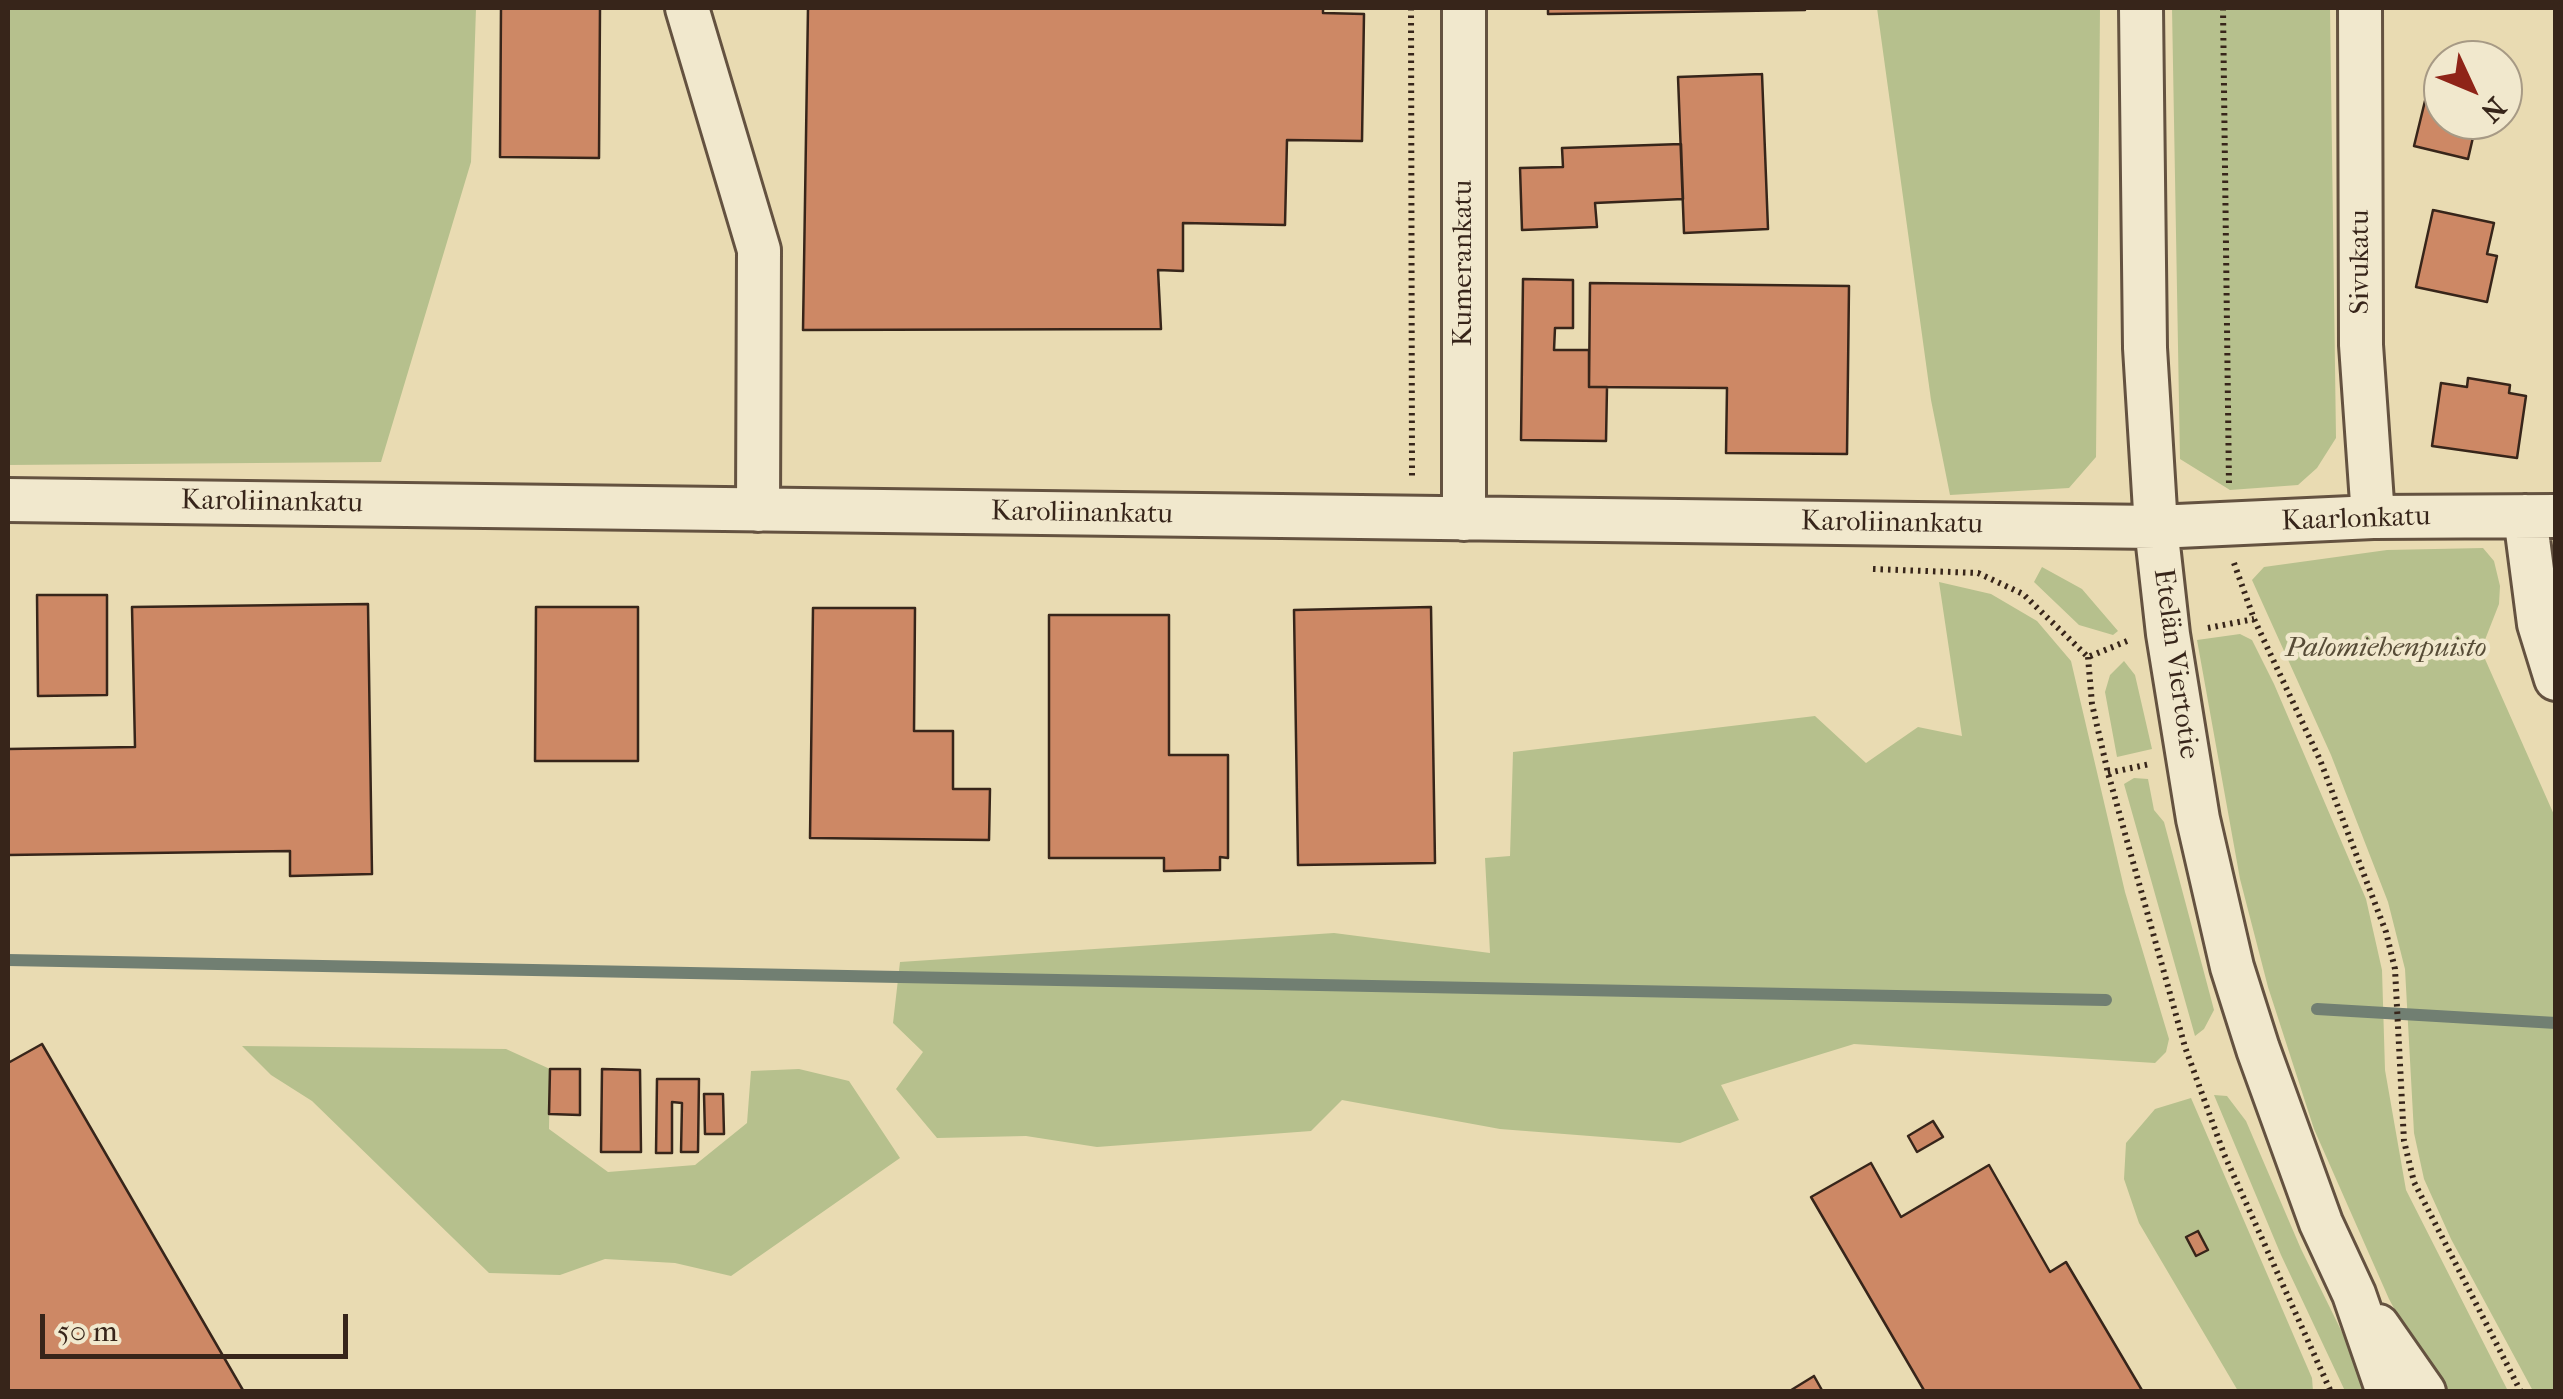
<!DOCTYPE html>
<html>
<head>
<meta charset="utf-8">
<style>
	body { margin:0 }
	#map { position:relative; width:2563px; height:1399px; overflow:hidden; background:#e9dbb2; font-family:"IM FELL French Canon",serif }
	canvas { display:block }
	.frame { position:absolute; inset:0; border:10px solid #37251a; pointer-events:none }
	.north { position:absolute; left:2423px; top:40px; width:100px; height:100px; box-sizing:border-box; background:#f1e8cd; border:2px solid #a79a85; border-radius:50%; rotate:134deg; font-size:28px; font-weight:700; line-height:40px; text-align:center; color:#37251a }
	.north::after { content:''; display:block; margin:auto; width:35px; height:45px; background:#8f2418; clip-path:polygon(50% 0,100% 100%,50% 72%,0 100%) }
	.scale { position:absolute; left:40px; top:1314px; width:308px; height:45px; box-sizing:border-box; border:5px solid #37251a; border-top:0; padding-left:12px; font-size:30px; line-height:35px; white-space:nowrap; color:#37251a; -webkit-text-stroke:8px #f1e8cd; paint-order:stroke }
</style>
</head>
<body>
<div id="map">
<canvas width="2563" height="1399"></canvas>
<div class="frame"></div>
<div class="north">N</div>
<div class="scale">50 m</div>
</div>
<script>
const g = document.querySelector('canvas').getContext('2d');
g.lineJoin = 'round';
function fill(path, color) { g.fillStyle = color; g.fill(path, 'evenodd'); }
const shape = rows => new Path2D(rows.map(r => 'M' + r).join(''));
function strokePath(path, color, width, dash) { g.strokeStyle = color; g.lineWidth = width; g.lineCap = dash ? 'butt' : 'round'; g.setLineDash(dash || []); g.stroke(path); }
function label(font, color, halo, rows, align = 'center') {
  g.font = font + ' "IM FELL French Canon",serif'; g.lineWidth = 9; g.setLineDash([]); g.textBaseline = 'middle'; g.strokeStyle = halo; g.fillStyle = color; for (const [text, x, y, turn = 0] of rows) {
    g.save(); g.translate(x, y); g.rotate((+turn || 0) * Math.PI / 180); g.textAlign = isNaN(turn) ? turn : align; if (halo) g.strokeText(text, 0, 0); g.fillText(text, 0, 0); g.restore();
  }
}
const green = shape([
	[8,8,476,8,471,162,381,462,8,465],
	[1877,8,2100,8,2096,457,2069,488,1950,495,1931,400],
	[2172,8,2330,8,2336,438,2317,468,2298,485,2230,490,2180,459],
	[2483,548,2494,561,2500,586,2499,604,2481,650,2555,817,2555,1391,2533,1391,2451,1239,2424,1179,2414,1133,2405,969,2388,902,2331,755,2252,580,2264,567,2387,550],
	[2042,567,2082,589,2118,631,2113,635,2079,625,2034,582],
	[1939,582,1991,594,2037,621,2071,661,2125,892,2169,1039,2166,1052,2155,1063,1854,1044,1721,1085,1739,1120,1680,1143,1500,1129,1342,1100,1311,1131,1097,1147,1026,1136,937,1138,896,1089,923,1052,893,1023,900,962,1334,933,1490,953,1485,858,1510,856,1513,752,1815,716,1866,763,1918,727,1962,736],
	[2240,634,2252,640,2274,684,2366,899,2382,970,2385,1070,2406,1190,2508,1391,2438,1391,2389,1299,2314,1129,2268,987,2240,879,2197,640],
	[2124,661,2135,675,2152,749,2117,757,2105,692,2110,675],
	[2134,778,2148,779,2154,810,2164,822,2214,1010,2204,1029,2195,1036,2124,784],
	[242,1046,506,1049,550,1069,549,1129,608,1172,695,1165,747,1123,751,1071,799,1069,849,1081,900,1158,731,1276,675,1263,605,1259,560,1275,489,1273,312,1101,271,1075],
	[2214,1095,2227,1096,2246,1121,2301,1249,2371,1391,2345,1391,2281,1255],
	[2191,1098,2312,1378,2313,1391,2238,1391,2139,1223,2124,1179,2126,1143,2155,1109]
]);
const stream = shape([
	[8,960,2106,1000],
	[2317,1009,2556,1023]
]);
const building = shape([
	[501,8,600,8,599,158,500,157,501,8],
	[808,8,1323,8,1323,13,1364,14,1362,141,1287,140,1285,225,1183,223,1183,271,1158,270,1161,329,803,330,808,8],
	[1548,8,1805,8,1805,10,1548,14,1548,8],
	[2434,64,2443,66,2443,120,2477,120,2468,159,2414,146,2434,64],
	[1762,74,1768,229,1684,233,1678,77,1762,74],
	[1681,144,1683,199,1595,203,1597,227,1522,230,1520,168,1563,167,1562,148,1681,144],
	[2433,210,2494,223,2487,254,2497,256,2487,302,2416,287,2433,210],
	[1523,279,1573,280,1573,328,1555,328,1554,350,1589,350,1589,387,1607,387,1606,441,1521,440,1523,279],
	[1590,283,1849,286,1847,454,1726,453,1727,388,1589,387,1590,283],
	[2468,378,2510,385,2509,393,2526,396,2517,458,2432,446,2441,383,2467,387,2468,378],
	[37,595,107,595,107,695,38,696,37,595],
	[368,604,372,874,290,876,290,851,8,855,8,749,135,747,132,607,368,604],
	[536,607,638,607,638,761,535,761,536,607],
	[1431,607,1435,863,1298,865,1294,610,1431,607],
	[813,608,915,608,914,731,953,731,953,789,990,789,989,840,810,838,813,608],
	[1049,615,1169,615,1169,755,1228,755,1228,858,1220,857,1220,870,1164,871,1164,858,1049,858,1049,615],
	[42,1044,244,1392,8,1392,8,1063,42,1044],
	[550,1069,580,1069,580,1115,549,1114,550,1069],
	[602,1069,640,1070,641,1152,601,1152,602,1069],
	[657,1079,699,1079,698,1152,681,1152,682,1103,672,1102,672,1153,656,1153,657,1079],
	[704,1094,723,1094,724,1134,705,1134,704,1094],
	[1933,1121,1943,1137,1917,1152,1908,1136,1933,1121],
	[1871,1163,1901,1217,1989,1165,2050,1272,2066,1262,2143,1392,1925,1392,1811,1197,1871,1163],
	[2198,1231,2208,1250,2196,1256,2186,1237,2198,1231],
	[1814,1376,1823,1392,1788,1392,1814,1376]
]);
const path = shape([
	[1411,8,1412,476],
	[2223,8,2229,486],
	[2234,563,2254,619,2320,760,2386,932,2395,969,2404,1141,2414,1182,2521,1392],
	[1873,569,1978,573,2023,594,2088,657,2127,641],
	[2208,628,2254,619],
	[2088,657,2092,704,2108,773,2185,1047,2224,1154,2331,1392],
	[2108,773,2150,764]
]);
const minor = shape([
	[687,8,759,250,758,510],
	[2141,8,2145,348,2156,527,2168,634,2198,819,2232,967,2258,1049,2321,1223,2354,1294,2388,1392],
	[2360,8,2361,345,2373,517],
	[8,500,2156,527,2373,517,2556,516],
	[2525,516,2539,624,2556,623],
	[1464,519,1464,8],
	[2539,624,2556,679],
	[2378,1326,2424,1392]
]);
const streetNames = [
	["Sivukatu",2361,262,-90],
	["Kumerankatu",1464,263,-90],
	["Karoliinankatu",272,503,1],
	["Karoliinankatu",1082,514,1],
	["Kaarlonkatu",2356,520,-2],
	["Karoliinankatu",1892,524,1],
	["Etelän Viertotie",2175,664,82]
];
const parkNames = [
	["Palomiehenpuisto",2386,649]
];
fill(green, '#b6c08d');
strokePath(stream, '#717f72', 12);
fill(building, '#cd8865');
strokePath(building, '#37251a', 2.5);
strokePath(minor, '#645240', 48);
strokePath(path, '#37251a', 6, [2.5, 5]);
strokePath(minor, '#f1e8cd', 42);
label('28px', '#37251a', '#f1e8cd', streetNames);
label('italic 28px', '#574c37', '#f1e8cd', parkNames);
</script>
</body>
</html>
